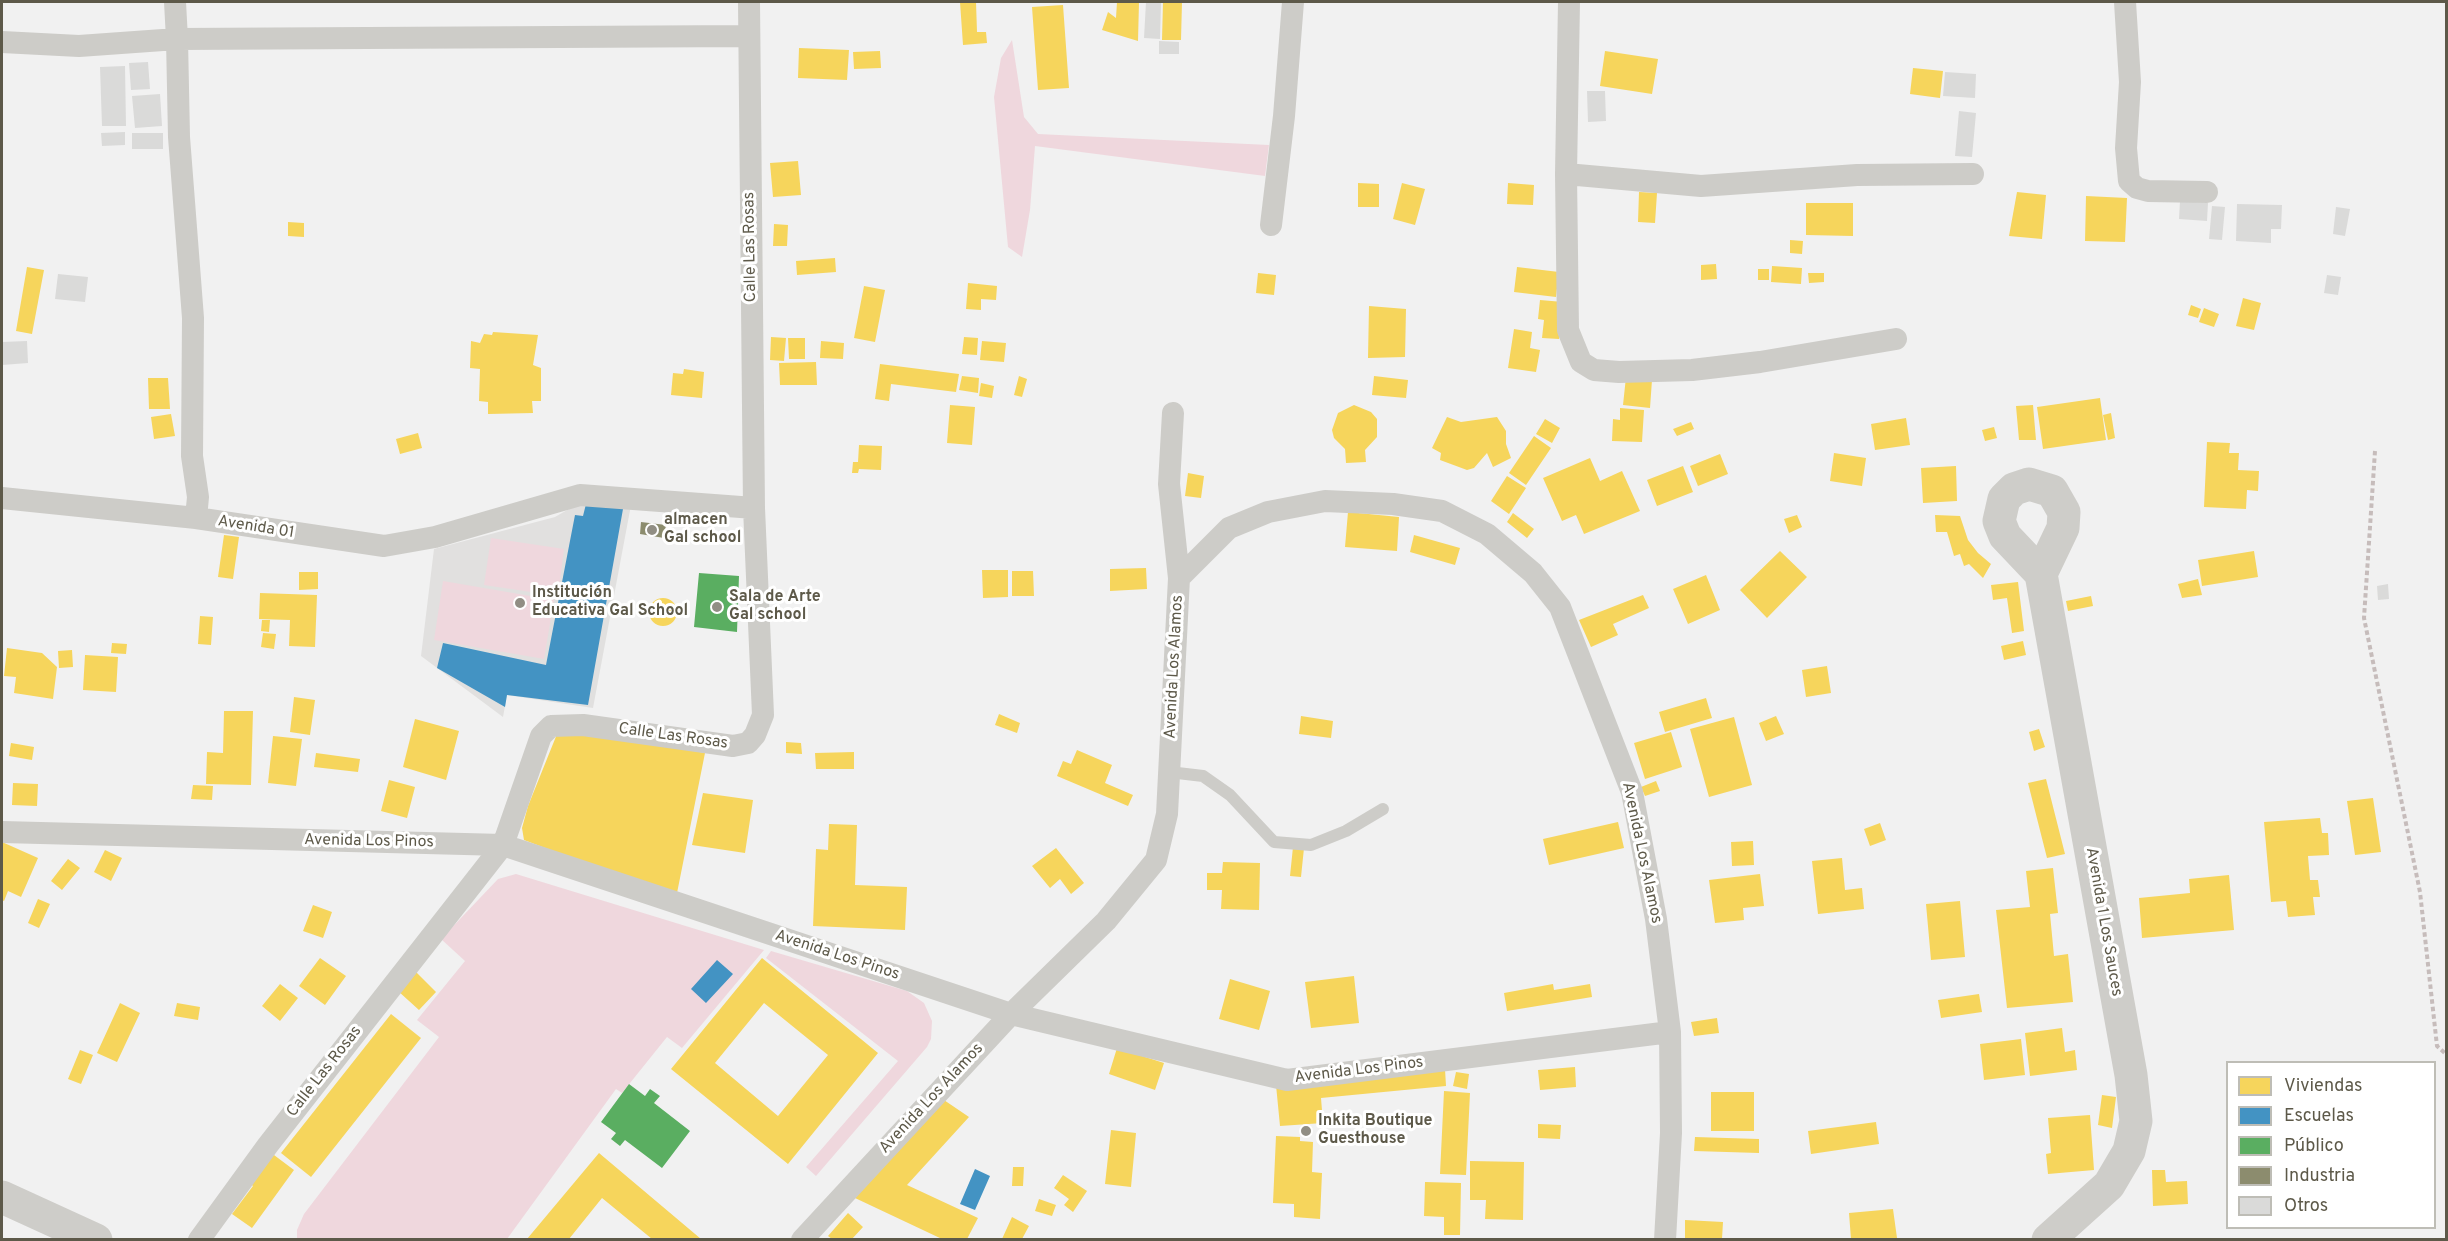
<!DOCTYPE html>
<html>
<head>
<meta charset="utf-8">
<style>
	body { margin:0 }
	#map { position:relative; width:2448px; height:1241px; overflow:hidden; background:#f1f1f1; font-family:Overpass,sans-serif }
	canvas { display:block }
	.frame { position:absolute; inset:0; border:3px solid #5d5949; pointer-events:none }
	.legend { position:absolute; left:2226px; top:1061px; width:210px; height:168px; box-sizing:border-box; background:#fff; border:2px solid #bebdb6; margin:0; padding:8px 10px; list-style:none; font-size:18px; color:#5d5949 }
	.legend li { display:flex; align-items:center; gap:12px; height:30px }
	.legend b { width:30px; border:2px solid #bebdb6 }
</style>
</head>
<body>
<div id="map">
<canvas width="2448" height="1241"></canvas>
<div class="frame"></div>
<ul class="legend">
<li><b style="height:16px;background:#f6d55c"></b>Viviendas</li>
<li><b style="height:16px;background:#4393c3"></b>Escuelas</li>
<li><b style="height:16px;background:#5aae61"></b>Público</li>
<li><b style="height:16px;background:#8c8c6e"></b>Industria</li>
<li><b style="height:16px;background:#dadad9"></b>Otros</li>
</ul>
</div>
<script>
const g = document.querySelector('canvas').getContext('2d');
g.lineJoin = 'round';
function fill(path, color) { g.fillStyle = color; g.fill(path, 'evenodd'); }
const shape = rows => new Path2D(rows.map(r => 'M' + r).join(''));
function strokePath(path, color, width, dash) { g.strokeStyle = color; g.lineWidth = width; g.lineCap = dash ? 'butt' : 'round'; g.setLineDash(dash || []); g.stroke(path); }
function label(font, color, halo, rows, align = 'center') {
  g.font = font + ' Overpass,sans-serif'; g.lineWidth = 6; g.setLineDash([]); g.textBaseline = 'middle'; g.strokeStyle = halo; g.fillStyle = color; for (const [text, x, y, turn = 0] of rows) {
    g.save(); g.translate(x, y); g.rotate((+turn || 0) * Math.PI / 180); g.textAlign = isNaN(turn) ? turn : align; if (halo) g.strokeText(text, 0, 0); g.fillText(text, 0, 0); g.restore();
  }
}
const education = shape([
	[588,498,631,505,593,708,507,695,503,717,421,656,434,549,555,517]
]);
const green = shape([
	[1012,40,1024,117,1038,134,1269,145,1265,176,1035,146,1030,210,1022,257,1008,247,994,97,1001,58],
	[491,538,564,549,558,596,484,585],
	[443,581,554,600,544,659,434,640],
	[516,874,764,950,682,1048,667,1037,622,1093,616,1089,507,1239,297,1240,297,1230,304,1214,439,1037,417,1020,465,961,441,939,498,879],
	[771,951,907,991,924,1003,932,1021,931,1039,927,1047,816,1176,806,1167,898,1061,766,958]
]);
const homes = shape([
	[960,2,976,2,977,32,986,32,987,43,963,45],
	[1117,2,1139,2,1138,41,1102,30,1108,12,1116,18],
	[1163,2,1182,2,1181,40,1162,40],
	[1063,5,1069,88,1038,90,1032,7],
	[799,48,849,50,847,80,798,78],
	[880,51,881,68,854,69,853,52],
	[1605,51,1658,59,1652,94,1600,86],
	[1913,68,1943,71,1940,98,1910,94],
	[798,161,801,195,773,197,770,163],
	[1358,183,1379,184,1379,207,1358,207],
	[1402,183,1425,189,1415,225,1393,219],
	[1508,183,1534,185,1533,205,1507,204],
	[1639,192,1657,193,1655,223,1638,222],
	[2017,192,2046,195,2042,239,2009,236],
	[2086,196,2127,198,2125,242,2085,241],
	[1806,203,1853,203,1853,236,1806,235],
	[288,222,304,223,304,237,288,236],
	[774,224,788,225,787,246,773,246],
	[1790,240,1803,241,1802,254,1790,253],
	[835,258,836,272,797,275,796,261],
	[1716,264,1717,279,1701,280,1701,265],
	[1772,266,1802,268,1801,284,1771,282],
	[27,267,44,270,32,334,16,331],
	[1517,267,1559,272,1556,297,1514,292],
	[1758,269,1769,269,1769,280,1758,280],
	[1258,273,1276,275,1274,295,1256,293],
	[1808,273,1824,273,1824,282,1809,283],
	[968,283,997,286,996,300,981,299,981,310,966,309],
	[864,286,885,290,875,342,854,338],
	[2243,298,2261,303,2254,330,2236,326],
	[1540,300,1563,302,1559,339,1542,338,1544,320,1538,319],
	[2191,305,2201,309,2198,318,2188,315],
	[1369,306,1406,309,1405,357,1368,358],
	[2204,308,2219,314,2214,327,2199,322],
	[1514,329,1532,332,1530,348,1540,350,1536,372,1508,368],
	[493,332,538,335,533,365,541,368,541,401,532,401,533,413,488,414,488,402,479,401,480,369,470,368,471,341,480,343,484,334,492,335],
	[771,337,786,338,784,361,770,360],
	[964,337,978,338,977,355,962,354],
	[788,338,805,338,805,359,789,359],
	[821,341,844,343,843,359,820,358],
	[982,341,1006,343,1004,362,980,360],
	[816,362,817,385,780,385,779,363],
	[880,364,959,374,956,392,891,384,889,401,875,399],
	[684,369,704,372,702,398,671,395,673,373,683,374],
	[962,376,979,378,978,393,959,390],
	[1019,376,1027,379,1022,397,1014,395],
	[1374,376,1408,380,1406,398,1372,395],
	[1626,377,1652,380,1650,408,1623,405],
	[148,378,168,378,170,409,149,409],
	[981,383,994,386,992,398,979,396],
	[2100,398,2106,440,2043,449,2037,407],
	[950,405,975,407,972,445,947,443],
	[1354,405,1371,412,1377,419,1377,437,1365,450,1366,462,1346,463,1345,449,1334,438,1332,430,1338,413],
	[2033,405,2036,440,2019,440,2016,406],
	[1620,408,1644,410,1642,442,1612,441,1613,419,1620,420],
	[2111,413,2115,438,2108,440,2103,415],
	[171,414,175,436,154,439,151,417],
	[1447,417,1461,422,1497,417,1506,431,1506,444,1511,458,1493,467,1487,453,1474,468,1467,470,1440,460,1441,453,1432,448],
	[1906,418,1910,445,1875,450,1871,424],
	[1545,419,1560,428,1552,443,1536,434],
	[1691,422,1694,429,1677,436,1673,429],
	[1994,427,1997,438,1985,441,1982,430],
	[418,433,422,448,400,454,396,439],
	[1534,436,1551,448,1526,485,1509,473],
	[2207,442,2230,443,2229,453,2239,453,2238,470,2259,471,2258,491,2247,490,2246,509,2204,507],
	[859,445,882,446,881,470,859,469,858,473,852,473,853,462,858,462],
	[1834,453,1866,458,1862,486,1830,481],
	[1720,454,1728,474,1698,486,1690,466],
	[1590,458,1600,481,1622,471,1640,511,1584,534,1576,515,1562,521,1543,478],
	[1683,466,1693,492,1657,506,1647,480],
	[1956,466,1957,501,1923,503,1921,468],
	[1188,473,1204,476,1201,498,1185,496],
	[1507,476,1526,488,1509,514,1491,501],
	[1348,512,1399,517,1397,551,1345,547],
	[1513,513,1534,529,1527,538,1507,522],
	[1797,515,1802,527,1789,533,1784,519],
	[1935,515,1960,516,1968,540,1978,553,1991,564,1983,578,1969,564,1964,566,1960,554,1954,556,1947,532,1936,532],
	[224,535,239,537,233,579,218,577],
	[1414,535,1460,548,1455,565,1410,552],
	[1780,551,1807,577,1767,618,1740,590],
	[2254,551,2258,577,2202,586,2198,560],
	[1146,568,1147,589,1110,591,1110,569],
	[982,570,1008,570,1008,597,983,598],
	[1012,571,1033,571,1034,596,1012,596],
	[299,572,318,572,318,589,299,590],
	[1706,575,1720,610,1688,624,1673,589],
	[2198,579,2202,595,2182,598,2178,584],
	[2018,582,2024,631,2012,633,2007,598,1993,600,1991,585],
	[260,593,317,595,315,647,289,646,290,620,259,619],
	[1643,595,1649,608,1613,624,1618,635,1591,647,1579,620],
	[2091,596,2093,606,2068,611,2066,601],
	'649 612a14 14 0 1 1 28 0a14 14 0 1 1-28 0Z',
	[200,616,213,617,211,645,198,644],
	[262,620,270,620,269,632,261,631],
	[263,633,276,634,274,649,261,647],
	[2023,641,2026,655,2004,660,2001,646],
	[112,643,127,644,126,654,111,653],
	[7,648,42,653,57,667,53,699,14,693,16,677,4,676],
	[72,650,73,667,59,668,58,651],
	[85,655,118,657,116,692,83,690],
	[1827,666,1831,693,1806,697,1802,670],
	[294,697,315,700,310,735,290,732],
	[1706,698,1712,718,1665,732,1659,712],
	[224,711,253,711,251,785,206,784,207,752,223,753],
	[999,714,1020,723,1017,733,995,725],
	[1301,716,1333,721,1331,738,1299,734],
	[1776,716,1784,734,1766,741,1759,723],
	[1734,717,1752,785,1709,797,1690,729],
	[415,719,459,731,446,780,403,767],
	[562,728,705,753,676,898,524,840,522,828,528,806,557,734],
	[2039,729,2045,747,2034,751,2029,732],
	[1671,732,1682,767,1645,779,1634,743],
	[273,736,302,739,296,786,268,783],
	[786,742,801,743,802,754,786,753],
	[11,743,34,747,32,760,9,756],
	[1077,750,1112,765,1105,783,1133,795,1128,806,1057,776,1063,761,1071,764],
	[854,752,854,769,816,769,815,753],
	[316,753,360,759,358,772,314,767],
	[2046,779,2065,854,2047,858,2028,783],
	[389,780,415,787,407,818,381,811],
	[1656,781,1660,791,1645,796,1641,787],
	[13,783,38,784,37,806,12,805],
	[193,785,213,786,212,800,191,799],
	[703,793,753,800,745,853,692,845],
	[2373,798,2381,852,2355,855,2347,801],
	[2320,818,2322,833,2328,833,2329,855,2308,856,2310,880,2318,880,2320,897,2313,897,2315,915,2288,917,2286,901,2271,902,2264,822],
	[1618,822,1624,848,1549,865,1543,839],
	[1880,823,1886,840,1870,846,1864,829],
	[829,824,857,825,855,885,907,887,905,930,813,926,816,849,828,850],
	[1753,841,1754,865,1732,866,1731,842],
	[2,842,38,858,21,897,8,891,4,901,2,900],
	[1293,847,1304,848,1301,877,1290,876],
	[1056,848,1084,883,1071,894,1060,879,1050,888,1032,866],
	[105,850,122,858,111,881,94,872],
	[1842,858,1845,890,1862,888,1864,909,1818,914,1812,861],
	[68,859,80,868,62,890,51,881],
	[1223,862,1260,863,1259,910,1221,909,1222,890,1207,890,1207,873,1222,873],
	[2053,868,2058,913,2050,914,2054,956,2068,954,2073,1002,2007,1008,1996,910,2030,907,2026,871],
	[1760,874,1764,906,1743,908,1744,920,1715,923,1709,880],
	[2229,875,2234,930,2142,938,2139,898,2190,893,2189,879],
	[38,899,50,904,39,928,28,923],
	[1960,901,1965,957,1931,960,1926,904],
	[313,905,332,912,323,938,303,931],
	[320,958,346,976,325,1005,299,986],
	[762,958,878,1053,788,1164,671,1069],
	[764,1003,828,1055,778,1116,715,1063],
	[416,972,436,992,419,1010,398,991],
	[1354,976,1359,1023,1311,1028,1305,982],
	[1230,979,1270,991,1259,1030,1219,1019],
	[280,984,298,998,280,1021,262,1006],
	[1553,984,1554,990,1590,984,1592,997,1507,1011,1504,993],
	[1979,994,1982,1012,1941,1018,1938,1000],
	[120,1003,140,1013,117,1062,97,1053],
	[177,1003,200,1007,198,1020,174,1016],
	[391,1014,421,1038,311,1177,281,1153],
	[1717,1018,1719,1033,1694,1036,1691,1022],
	[2062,1028,2065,1052,2075,1050,2077,1070,2030,1076,2025,1033],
	[2021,1039,2025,1075,1984,1080,1980,1044],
	[1117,1048,1164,1063,1155,1090,1109,1074],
	[80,1050,93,1055,81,1084,68,1079],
	[1575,1067,1576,1087,1540,1090,1538,1070],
	[1445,1069,1446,1086,1321,1098,1323,1123,1280,1126,1276,1085],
	[1456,1072,1469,1074,1467,1089,1453,1086],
	[1444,1091,1470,1093,1466,1175,1440,1174],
	[1711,1092,1754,1092,1754,1131,1711,1131],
	[2102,1095,2116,1097,2112,1128,2098,1125],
	[941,1098,969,1117,907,1185,978,1218,967,1239,942,1239,855,1198],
	[2090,1115,2094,1170,2048,1174,2046,1154,2051,1153,2048,1118],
	[1876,1122,1879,1144,1811,1154,1808,1131],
	[1538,1124,1561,1125,1560,1139,1538,1138],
	[1111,1130,1136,1133,1131,1187,1105,1184],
	[1276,1136,1300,1137,1300,1141,1313,1142,1312,1172,1322,1173,1320,1219,1294,1217,1294,1204,1273,1203],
	[1695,1137,1759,1139,1759,1153,1694,1151],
	[270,1152,294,1170,252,1228,232,1214,253,1186,248,1182],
	[599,1153,701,1239,652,1239,602,1198,569,1239,527,1239],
	[1470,1161,1524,1162,1523,1220,1485,1219,1486,1200,1470,1200],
	[1013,1167,1024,1167,1023,1186,1012,1186],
	[2152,1170,2165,1170,2166,1182,2187,1181,2188,1204,2153,1206],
	[1063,1175,1087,1191,1073,1212,1064,1205,1069,1199,1054,1188],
	[1425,1182,1461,1183,1460,1235,1444,1235,1444,1217,1424,1216],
	[1039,1199,1056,1205,1052,1216,1035,1211],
	[1893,1209,1897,1238,1851,1239,1849,1213],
	[848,1213,863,1227,852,1239,832,1239,828,1236],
	[1012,1217,1029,1226,1022,1239,1002,1239],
	[1685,1220,1723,1222,1722,1239,1685,1239]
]);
const schools = shape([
	[587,500,623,509,588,705,507,695,505,707,437,668,443,643,546,665,575,515,583,516],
	[717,960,733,974,706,1003,691,989],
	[975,1169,990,1176,975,1210,960,1204]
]);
const public = shape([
	[699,573,739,576,737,632,694,627],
	[629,1084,645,1096,650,1089,660,1096,654,1103,690,1131,662,1168,625,1140,620,1146,611,1139,616,1133,601,1122]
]);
const industry = shape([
	[641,522,666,525,664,538,640,534]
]);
const building = shape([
	[1146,2,1161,2,1160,39,1144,38],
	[1159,41,1179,42,1179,54,1159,54],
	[148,62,150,89,131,90,129,63],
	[125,66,126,126,102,126,100,67],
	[1945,72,1976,74,1975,98,1943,96],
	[1587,91,1605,91,1606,121,1588,122],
	[160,94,162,126,135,128,132,96],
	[1959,111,1976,113,1972,157,1955,156],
	[125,132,125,145,102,146,101,133],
	[132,133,163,133,163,149,132,149],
	[2180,201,2208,203,2207,221,2179,219],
	[2237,204,2282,205,2281,229,2271,229,2271,243,2236,241],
	[2212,206,2225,207,2222,240,2209,239],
	[2336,207,2350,209,2345,236,2333,234],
	[58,274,88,277,85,302,55,299],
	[2327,275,2341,277,2338,295,2324,293],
	[27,341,28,363,2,365,2,342],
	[2388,584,2389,599,2378,600,2377,586]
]);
const path = shape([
	[2375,451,2364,618,2420,892,2437,1046,2446,1054]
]);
const lane = shape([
	[1169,772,1203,776,1230,795,1274,842,1311,845,1346,831,1383,809]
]);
const street = shape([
	[175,2,177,39,749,36],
	[1569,2,1566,174,1568,330,1581,362,1594,370,1619,372,1692,370,1760,362,1896,339],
	[2125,2,2130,82,2126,148,2129,181,2137,188,2148,191,2207,192],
	[2,42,79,46,177,39,179,137,193,318,192,456,198,497,196,518,2,498],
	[1566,174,1701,186,1857,175,1973,174],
	[1271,225,1284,116,1293,2],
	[1173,413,1169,484,1179,578],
	[196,518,384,546,435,537,580,495,754,508],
	[2,832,503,845,1011,1014,1287,1080,1670,1032],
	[199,1240,268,1145,503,845,541,736,551,726,583,725,733,746,748,743,755,735,763,715,754,508,749,2],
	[802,1240,1011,1014,1106,921,1156,860,1167,814,1179,578,1229,528,1268,512,1325,501,1393,504,1442,511,1487,534,1533,573,1560,607,1632,792,1656,919,1670,1032,1671,1133,1665,1240]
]);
const secondary = shape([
	[2041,574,2063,528,2064,512,2052,491,2029,484,2014,489,2004,499,1999,521,2005,536,2041,574,2131,1075,2136,1121,2129,1151,2109,1185,2048,1240],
	[2,1197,96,1240]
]);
const markers = [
	[652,530,6,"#918e84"],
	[520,603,6,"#918e84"],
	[717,607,6,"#918e84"],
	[1306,1131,6,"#918e84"]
];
const streetNames = [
	["Calle Las Rosas",751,247,-91],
	["Avenida 01",256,528,9],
	["Avenida Los Alamos",1175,667,-87],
	["Calle Las Rosas",673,737,8],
	["Avenida Los Pinos",369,842,1],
	["Avenida Los Alamos",1641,853,78],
	["Avenida 1 Los Sauces",2103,922,80],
	["Avenida Los Pinos",837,956,18],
	["Avenida Los Pinos",1359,1071,-7],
	["Calle Las Rosas",325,1072,-52],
	["Avenida Los Alamos",932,1099,-47]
];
const poiNames = [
	["almacen",664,521],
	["Gal school",664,539],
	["Institución",532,594],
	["Educativa Gal School",532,612],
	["Sala de Arte",729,598],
	["Gal school",729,616],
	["Inkita Boutique",1318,1122],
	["Guesthouse",1318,1140]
];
fill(education, '#e1e0df');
fill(green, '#efd7dd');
fill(homes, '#f6d55c');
fill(schools, '#4393c3');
fill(public, '#5aae61');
fill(industry, '#8c8c6e');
fill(building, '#dadad9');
strokePath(path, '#c6bcbb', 4, [4.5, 3]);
strokePath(lane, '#cdccc8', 12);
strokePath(street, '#cdccc8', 22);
strokePath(secondary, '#cecdc9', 33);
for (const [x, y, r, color] of markers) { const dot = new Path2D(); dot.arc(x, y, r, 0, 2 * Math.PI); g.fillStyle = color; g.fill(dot); strokePath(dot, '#fff', 2); }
label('16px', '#5d5949', '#fff', streetNames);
label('bold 16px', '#5d5949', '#fff', poiNames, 'left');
</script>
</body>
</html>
